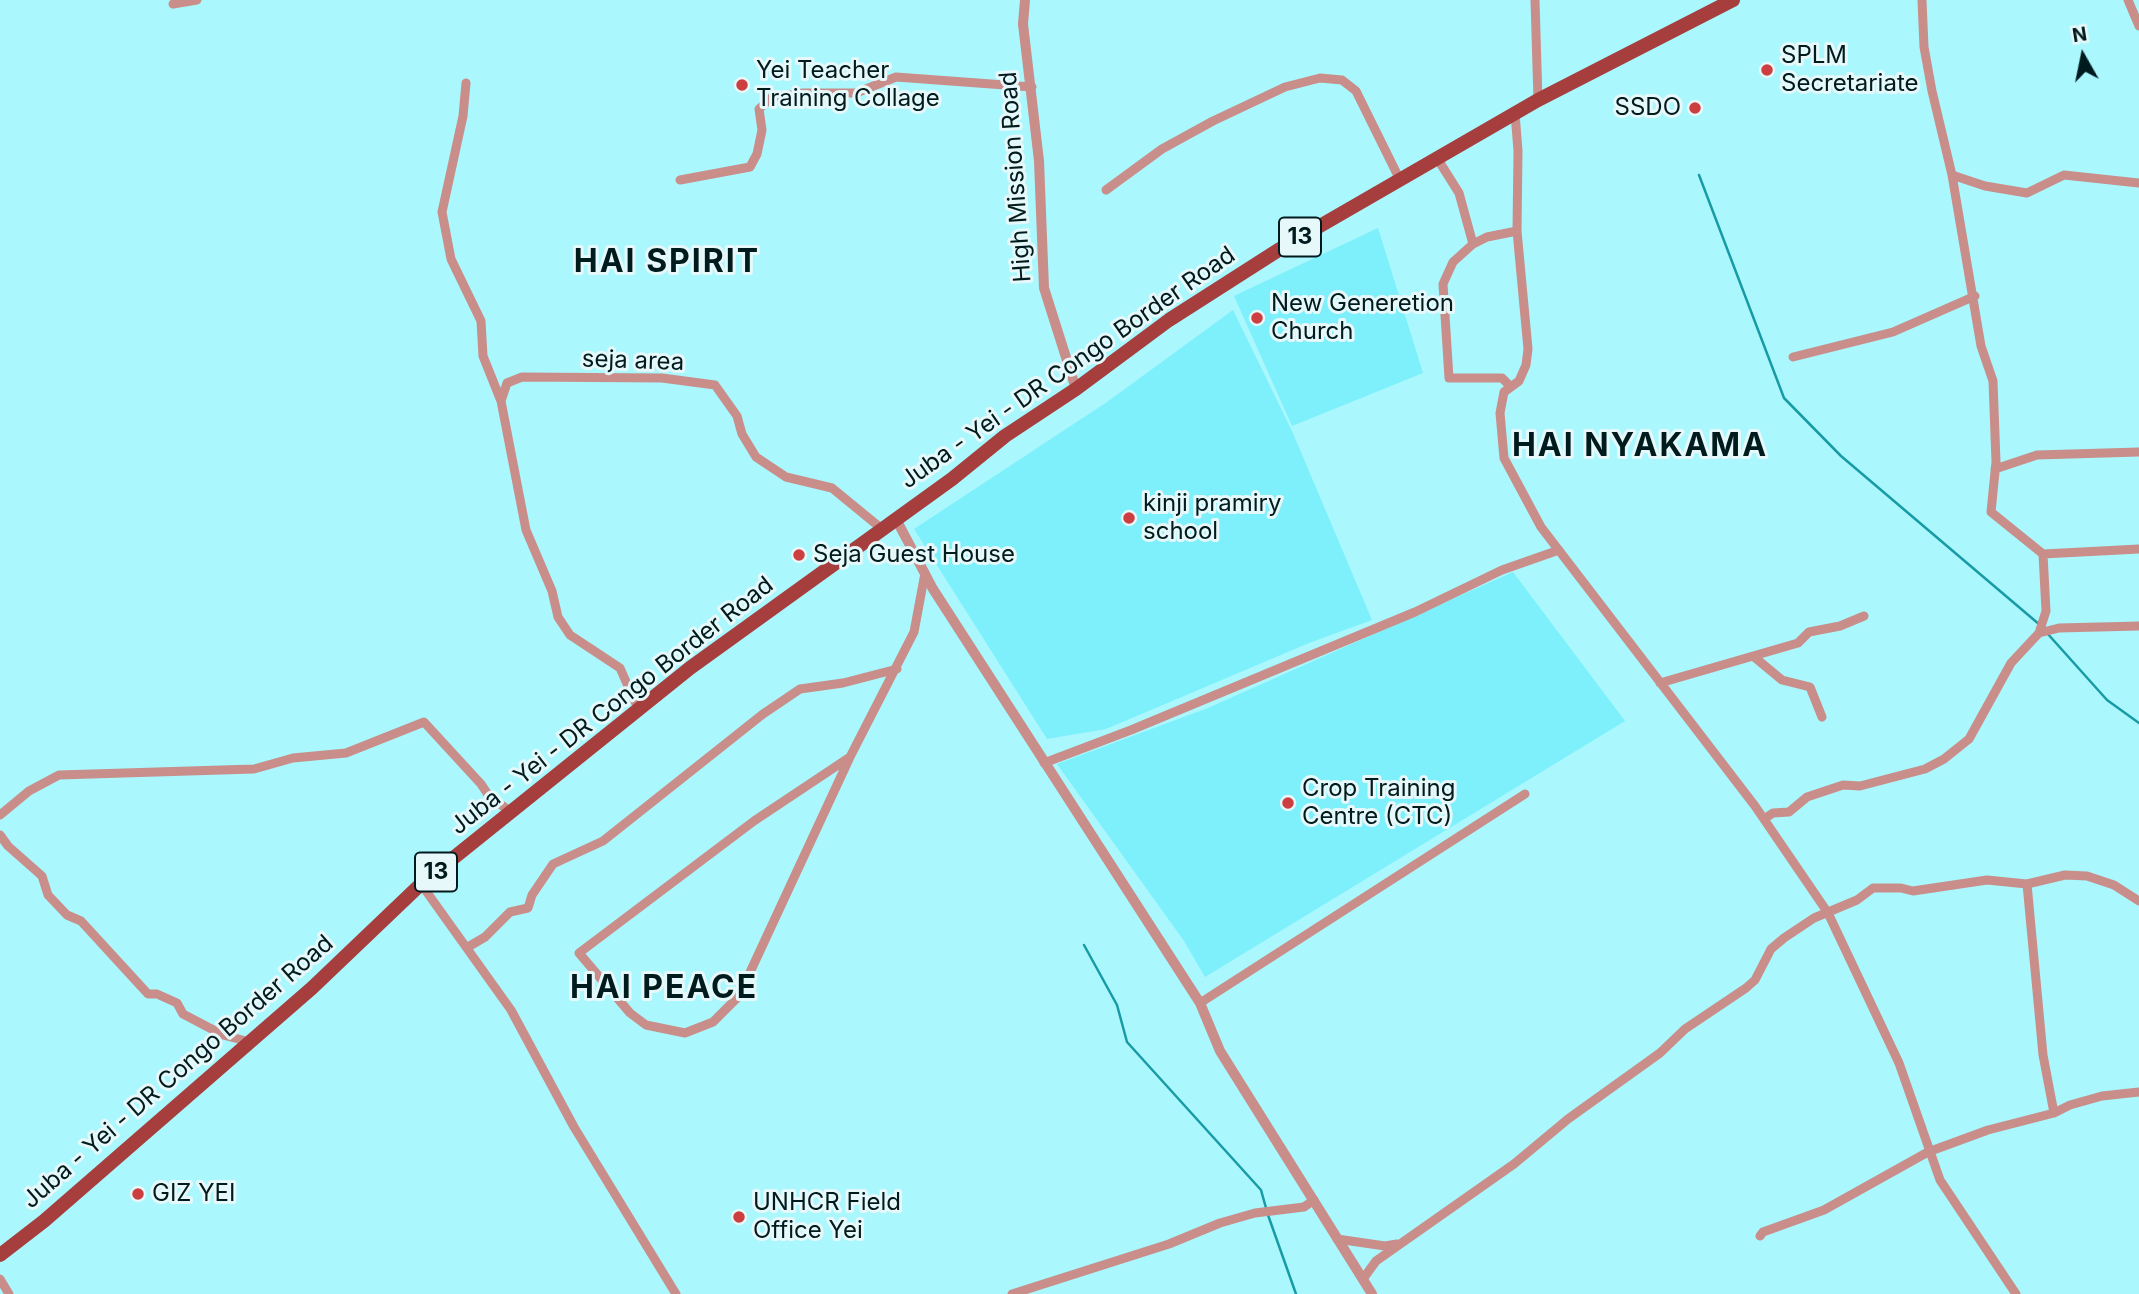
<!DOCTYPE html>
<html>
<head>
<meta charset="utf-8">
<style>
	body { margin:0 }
	#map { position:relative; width:2139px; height:1294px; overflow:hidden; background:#aaf7fe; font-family:Inter,sans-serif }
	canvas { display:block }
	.north { position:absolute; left:2048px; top:21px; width:70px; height:70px; -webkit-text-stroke:5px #e6f8fa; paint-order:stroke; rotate:351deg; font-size:19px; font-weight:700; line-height:28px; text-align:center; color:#001b1e }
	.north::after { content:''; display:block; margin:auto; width:24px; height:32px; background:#001b1e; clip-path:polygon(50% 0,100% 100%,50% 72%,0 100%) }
</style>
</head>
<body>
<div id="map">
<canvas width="2139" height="1294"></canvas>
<div class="north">N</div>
</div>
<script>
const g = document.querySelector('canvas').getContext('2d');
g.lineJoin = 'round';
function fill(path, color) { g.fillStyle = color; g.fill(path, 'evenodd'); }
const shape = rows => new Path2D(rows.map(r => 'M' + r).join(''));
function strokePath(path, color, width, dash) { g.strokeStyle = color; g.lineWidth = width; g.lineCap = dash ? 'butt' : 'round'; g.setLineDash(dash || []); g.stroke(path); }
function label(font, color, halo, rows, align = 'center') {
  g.font = font + ' Inter,sans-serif'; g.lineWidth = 6; g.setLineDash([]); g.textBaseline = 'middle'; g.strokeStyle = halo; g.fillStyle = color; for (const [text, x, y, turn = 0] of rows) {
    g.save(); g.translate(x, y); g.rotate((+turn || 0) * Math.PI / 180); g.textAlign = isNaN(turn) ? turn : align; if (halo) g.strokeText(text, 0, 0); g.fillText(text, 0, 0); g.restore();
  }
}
const built = shape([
	[1378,228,1423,373,1292,426,1234,296],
	[1233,310,1292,431,1372,620,1309,643,1106,729,1047,739,914,529,1107,402],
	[1513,572,1625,721,1205,977,1184,941,1057,764,1208,708]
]);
const stream = shape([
	[1699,175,1784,398,1841,456,2040,625],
	[2047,633,2107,700,2139,723],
	[1084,945,1117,1005,1127,1042,1261,1190,1266,1208],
	[1268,1215,1296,1294]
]);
const minor = shape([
	[1535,0,1538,100],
	[1922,0,1924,47,1932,91,1952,175,1981,346,1993,381,1996,462,1991,512,2043,554,2139,549],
	[2128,0,2139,26],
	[173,4,197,0],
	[466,83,463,116,442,212,451,259,481,321,483,356,501,401,526,530,552,591,558,617,570,635,620,668,635,702,642,707],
	[1515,113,1518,151,1517,231,1528,349,1526,365,1519,381,1504,392,1500,413,1504,458,1541,527,1755,806,1828,913,1899,1063,1940,1180,2016,1294],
	[1437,158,1459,193,1473,244],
	[1952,175,1985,186,2027,193,2064,175,2139,183],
	[680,180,750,167,757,154,762,130,759,109,771,98,803,93,856,93,896,77,1032,87],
	[1106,190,1162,149,1213,121,1285,87,1320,78,1342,80,1356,91,1400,180],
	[1793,357,1893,332,1975,296],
	[1511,387,1502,378,1449,378,1443,284,1453,262,1473,244,1487,237,1517,231],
	[501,401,507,383,522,377,662,378,715,385,737,416,742,434,756,457,786,477,832,488,882,529],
	[1995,469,2037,455,2139,452],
	[2039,633,2046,611,2043,554],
	[1753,656,1782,680,1810,687,1822,717],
	[1660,683,1798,643,1809,632,1840,626,1864,616],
	[850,757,754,821,579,953,630,1013,646,1025,685,1033,713,1022,739,996,850,757,914,632,925,573],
	[1044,763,1131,730,1415,612,1502,570,1559,550],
	[0,815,29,791,59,775,254,769,293,758,346,753,424,722,481,784,489,796,511,812],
	[1764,819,1773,813,1789,812,1807,797,1843,785,1860,786,1925,769,1944,759,1969,739,2011,663,2039,633,2059,628,2139,626],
	[0,835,8,846,42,876,48,895,67,915,81,921,148,994,157,994,177,1003,183,1014,223,1035,250,1042],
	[421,884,511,1010,574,1127,676,1294],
	[2027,884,2043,1055,2054,1113],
	[468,947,485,937,510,912,528,908,532,895,553,864,603,841,763,714,800,689,843,683,897,669],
	[1200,1003,1525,794],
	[1760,1236,1763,1232,1824,1210,1928,1152,1988,1130,2054,1113,2070,1105,2102,1096,2139,1092],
	[1337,1239,1385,1246,1397,1244],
	[0,1279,9,1294],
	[1363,1279,1376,1261,1514,1164,1568,1119,1660,1053,1685,1029,1746,988,1755,980,1771,949,1784,938,1814,918,1857,900,1873,888,1901,888,1913,891,1987,880,2027,884,2065,875,2087,876,2114,885,2139,901],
	[1012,1294,1169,1244,1220,1223,1255,1213,1304,1207,1314,1200]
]);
const tertiary = shape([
	[1025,0,1023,24,1039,161,1044,288,1076,389],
	[896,519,933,589,1200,1003,1220,1051,1372,1294]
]);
const primary = shape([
	[0,1255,44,1221,312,988,421,884,690,668,952,479,1005,436,1076,389,1169,320,1280,249,1538,100,1733,0]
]);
const markers = [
	[1767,70,7,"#cd3e41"],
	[742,85,7,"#cd3e41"],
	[1695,108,7,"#cd3e41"],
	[1257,318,7,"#cd3e41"],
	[1129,518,7,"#cd3e41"],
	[799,555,7,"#cd3e41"],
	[1288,803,7,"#cd3e41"],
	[138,1194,7,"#cd3e41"],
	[739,1217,7,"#cd3e41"]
];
const shields = [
	[1300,237,42],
	[436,872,42]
];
const shieldNames = [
	["13",1300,237],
	["13",436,872]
];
const poiNames = [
	["SPLM",1781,56],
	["Secretariate",1781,84],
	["Yei Teacher",756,71],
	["Training Collage",756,99],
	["SSDO",1681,108,"right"],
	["New Generetion",1271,304],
	["Church",1271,332],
	["kinji pramiry",1143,504],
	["school",1143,532],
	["Seja Guest House",813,555],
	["Crop Training",1302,789],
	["Centre (CTC)",1302,817],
	["GIZ YEI",152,1194],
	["UNHCR Field",753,1203],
	["Office Yei",753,1231]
];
const streetNames = [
	["High Mission Road",1016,177,-94],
	["seja area",633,361,2],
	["Juba - Yei - DR Congo Border Road",1068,368,-35],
	["Juba - Yei - DR Congo Border Road",612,706,-38],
	["Juba - Yei - DR Congo Border Road",178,1072,-41]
];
const districtNames = [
	["HAI SPIRIT",667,262],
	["HAI NYAKAMA",1640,446],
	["HAI PEACE",664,988]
];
fill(built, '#7ef0fb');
strokePath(stream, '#189ba5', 2.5);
strokePath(minor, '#c98e8a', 9);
strokePath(tertiary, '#c98e8a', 10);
strokePath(primary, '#a53e3d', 14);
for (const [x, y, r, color] of markers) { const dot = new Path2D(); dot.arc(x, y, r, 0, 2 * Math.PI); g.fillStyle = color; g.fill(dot); strokePath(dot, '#e6f8fa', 2.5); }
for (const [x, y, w] of shields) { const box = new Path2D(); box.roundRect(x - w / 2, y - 19.5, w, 39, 5); g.fillStyle = '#e6f8fa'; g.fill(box); strokePath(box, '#001b1e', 2); }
label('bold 23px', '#001b1e', null, shieldNames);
label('24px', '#001b1e', '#e6f8fa', poiNames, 'left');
label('24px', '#001b1e', '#e6f8fa', streetNames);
g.letterSpacing = '2px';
label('bold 32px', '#001b1e', '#e6f8fa', districtNames);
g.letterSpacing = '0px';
</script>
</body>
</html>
